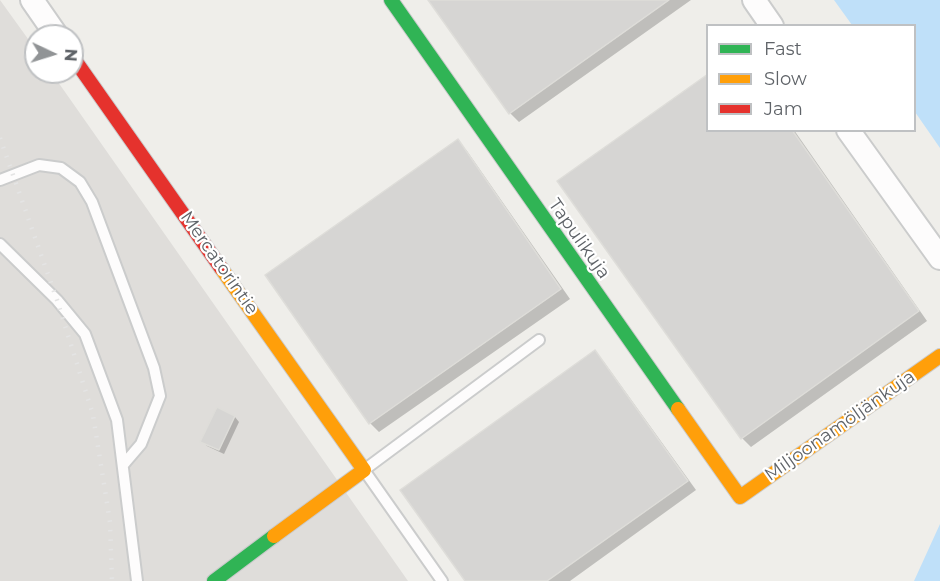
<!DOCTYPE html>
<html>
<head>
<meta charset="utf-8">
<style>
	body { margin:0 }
	#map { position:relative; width:940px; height:581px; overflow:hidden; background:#efeeea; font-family:Montserrat,sans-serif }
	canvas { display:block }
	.legend { position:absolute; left:706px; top:24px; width:210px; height:108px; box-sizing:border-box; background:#fff; border:2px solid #bfc1c3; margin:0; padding:8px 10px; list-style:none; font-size:18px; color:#5f6368 }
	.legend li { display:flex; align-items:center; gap:12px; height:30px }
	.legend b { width:30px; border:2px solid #bfc1c3 }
	.north { position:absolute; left:24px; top:24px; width:60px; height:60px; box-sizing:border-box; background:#fff; border:2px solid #bfc1c3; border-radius:50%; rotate:94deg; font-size:16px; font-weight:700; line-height:24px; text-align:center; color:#5f6368 }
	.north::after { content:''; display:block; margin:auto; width:21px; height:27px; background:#919496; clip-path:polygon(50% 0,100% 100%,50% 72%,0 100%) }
</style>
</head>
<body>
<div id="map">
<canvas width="940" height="581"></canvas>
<ul class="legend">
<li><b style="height:8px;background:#30b455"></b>Fast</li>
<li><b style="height:8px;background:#ff9f0a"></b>Slow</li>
<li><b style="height:8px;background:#e5322d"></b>Jam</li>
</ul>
<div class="north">N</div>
</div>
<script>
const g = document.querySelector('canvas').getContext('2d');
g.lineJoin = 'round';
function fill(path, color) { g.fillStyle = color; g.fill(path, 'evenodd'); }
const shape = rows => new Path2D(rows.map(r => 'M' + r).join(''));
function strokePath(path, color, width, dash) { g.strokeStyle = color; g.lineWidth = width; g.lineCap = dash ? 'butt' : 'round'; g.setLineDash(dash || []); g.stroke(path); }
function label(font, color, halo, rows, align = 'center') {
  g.font = font + ' Montserrat,sans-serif'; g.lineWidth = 4.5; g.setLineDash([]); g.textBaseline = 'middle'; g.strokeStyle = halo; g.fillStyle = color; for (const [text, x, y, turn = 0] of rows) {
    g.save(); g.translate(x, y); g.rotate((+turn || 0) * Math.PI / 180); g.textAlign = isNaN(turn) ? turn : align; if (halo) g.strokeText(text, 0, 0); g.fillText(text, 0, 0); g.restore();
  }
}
const industrial = shape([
	[0,0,36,50,36,72,51,72,408,581,0,581]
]);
const water = shape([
	[834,0,940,0,940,148,915,112,914,26,852,25],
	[940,524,940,581,914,581]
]);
const shadow = shape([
	[430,0,691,0,519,122,510,113],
	[708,130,794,130,927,321,751,447,742,438],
	[458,141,467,151,570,299,379,432,370,423],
	[595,352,604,362,696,490,570,581,467,581],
	[235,417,239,422,224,454,207,446,202,441]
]);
const building = shape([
	[428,0,669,0,509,114,428,0],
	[708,74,708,130,792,130,919,311,741,439,557,181,708,74],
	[458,139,561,289,369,424,265,275,458,139],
	[595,350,688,481,547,581,465,581,400,490,595,350],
	[217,407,235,416,219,450,200,442,217,407]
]);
const lane = shape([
	[0,180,39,165,61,168,80,182,92,202,154,368,160,396,141,444,123,465],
	[0,244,57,300,85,334,117,420,137,581],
	[442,581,364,470,539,340]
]);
const street = shape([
	[32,0,57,36],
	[754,0,772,26],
	[848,130,940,258]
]);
const fast = shape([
	[391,0,678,409],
	[214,581,274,536]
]);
const slow = shape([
	[221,268,364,470,274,536],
	[678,409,740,497,940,356]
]);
const jam = shape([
	[72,56,221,268]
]);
const rail = shape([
	[0,138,57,300,93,415,110,522,112,581]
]);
const streetNames = [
	["Tapulikuja",579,239,55],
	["Mercatorintie",219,263,55],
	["Miljoonamöljänkuja",840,426,-35]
];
fill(industrial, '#dfddda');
fill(water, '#bfe0f9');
fill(shadow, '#0003');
fill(building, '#d6d5d3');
strokePath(building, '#deddd9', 1.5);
strokePath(lane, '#cbcccc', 14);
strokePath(street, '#cbcccc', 26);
strokePath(fast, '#cacacb', 16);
strokePath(slow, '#cacacb', 16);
strokePath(jam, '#cacacb', 16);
strokePath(lane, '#fdfcfc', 10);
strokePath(street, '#fdfcfc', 22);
strokePath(fast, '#30b455', 14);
strokePath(slow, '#ff9f0a', 14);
strokePath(jam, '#e5322d', 14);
strokePath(rail, '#e4e4e4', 4.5, [1.5, 8]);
label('18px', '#5f6368', '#fff', streetNames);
</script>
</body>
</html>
